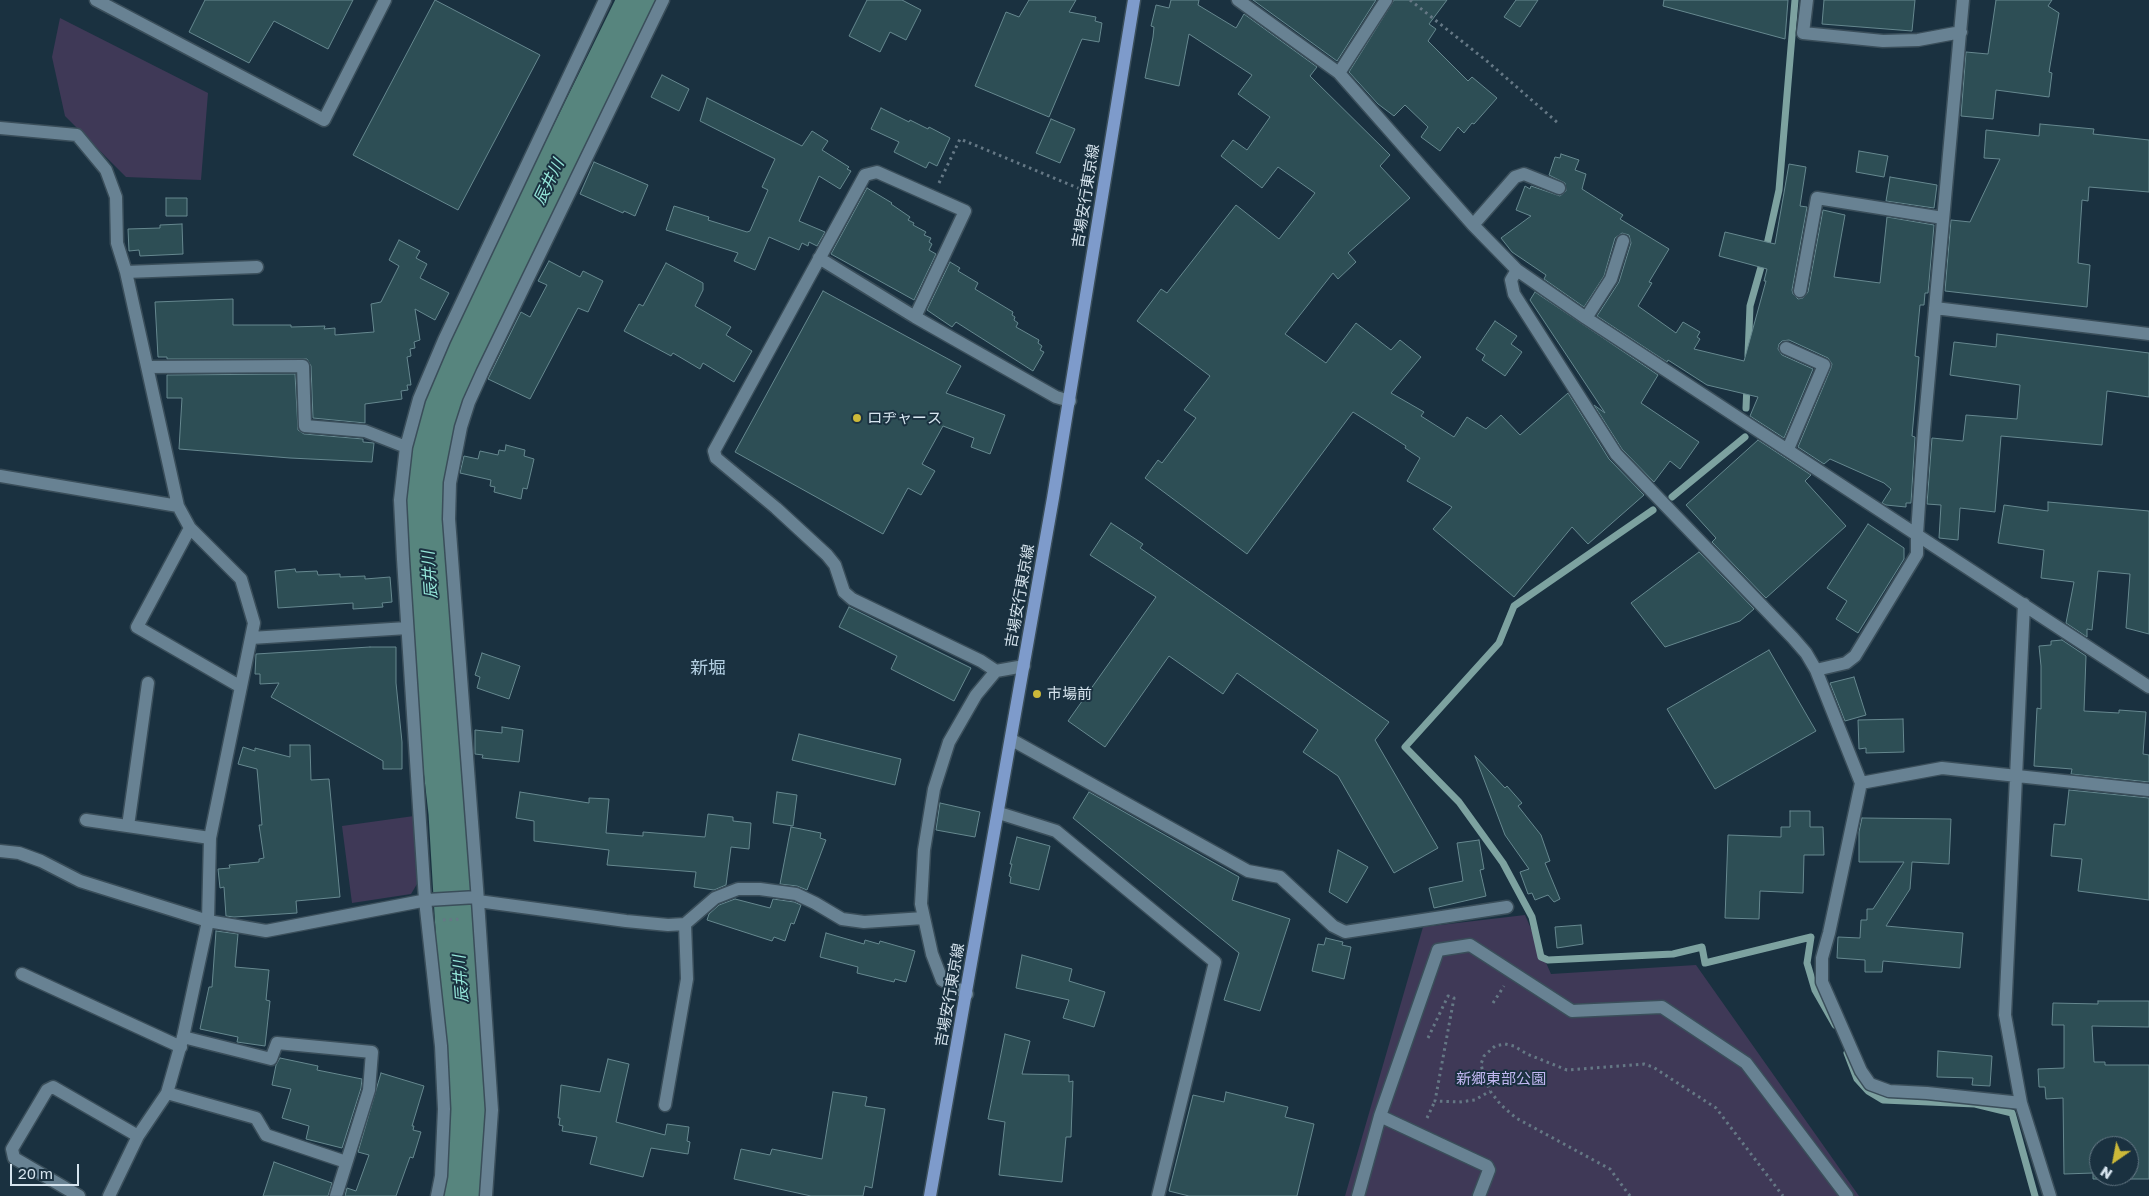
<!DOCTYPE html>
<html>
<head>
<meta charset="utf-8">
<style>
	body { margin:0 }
	#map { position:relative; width:2149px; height:1196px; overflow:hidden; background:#1a3140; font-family:"Golos Text",sans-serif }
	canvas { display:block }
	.north { position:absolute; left:2089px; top:1136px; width:50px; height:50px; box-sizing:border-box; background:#1a3140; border:1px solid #657986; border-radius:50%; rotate:213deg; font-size:14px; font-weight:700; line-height:20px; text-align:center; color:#d6e4ee }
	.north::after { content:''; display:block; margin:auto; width:18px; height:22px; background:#ccb939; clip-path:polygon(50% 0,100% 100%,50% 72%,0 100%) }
	.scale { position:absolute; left:10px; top:1164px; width:69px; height:22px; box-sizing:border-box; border:2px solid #d6e4ee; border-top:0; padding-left:6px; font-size:15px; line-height:18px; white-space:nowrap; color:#d6e4ee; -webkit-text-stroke:4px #1a3140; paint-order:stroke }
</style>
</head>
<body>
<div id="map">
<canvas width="2149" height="1196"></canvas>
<div class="north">N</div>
<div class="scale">20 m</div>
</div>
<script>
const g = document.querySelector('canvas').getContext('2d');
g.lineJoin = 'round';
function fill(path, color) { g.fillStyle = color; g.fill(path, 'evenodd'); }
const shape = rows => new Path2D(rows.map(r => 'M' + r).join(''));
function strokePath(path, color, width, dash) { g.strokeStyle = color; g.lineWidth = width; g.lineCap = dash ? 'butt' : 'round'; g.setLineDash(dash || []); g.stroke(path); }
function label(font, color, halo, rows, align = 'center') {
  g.font = font + ' "Golos Text","Noto Sans JP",sans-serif'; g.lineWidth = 4; g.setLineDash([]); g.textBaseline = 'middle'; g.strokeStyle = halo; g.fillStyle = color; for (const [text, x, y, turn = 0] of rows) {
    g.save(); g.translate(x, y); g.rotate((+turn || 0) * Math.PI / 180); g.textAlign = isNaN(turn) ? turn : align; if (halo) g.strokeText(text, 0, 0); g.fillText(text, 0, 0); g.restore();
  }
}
const green = shape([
	[60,18,208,93,201,180,126,177,65,116,52,57],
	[414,816,417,884,411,894,352,903,342,826],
	[1525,915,1551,974,1696,965,1859,1196,1345,1196,1423,927]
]);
const stream = shape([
	[1766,249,1779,190,1795,0],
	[1748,355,1750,306,1763,260],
	[1746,408,1747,385],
	[1672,497,1745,437],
	[1653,510,1514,606,1499,643,1405,747,1459,802,1503,863,1532,917,1541,957,1548,960,1673,954,1702,947,1705,963,1811,937,1807,963,1815,990,1835,1025],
	[1847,1053,1857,1079,1868,1091,1883,1100,1975,1104,2012,1113,2035,1196]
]);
const river = shape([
	[461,1196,465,1182,469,1088,460,996,449,813,438,716,423,490,433,434,452,378,638,0]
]);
const building = shape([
	[205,0,353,0,328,49,274,21,249,63,189,32,205,0],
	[435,0,540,55,458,210,353,155,435,0],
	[867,0,902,0,921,10,906,40,890,32,880,52,849,36,867,0],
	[1029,0,1076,0,1069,12,1096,17,1095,21,1102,23,1099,42,1082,39,1049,117,975,86,1006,12,1019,17,1029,0],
	[1171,0,1199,0,1198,5,1236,28,1244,14,1317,67,1310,76,1390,155,1380,166,1410,198,1348,253,1356,262,1338,279,1333,273,1285,334,1326,363,1356,323,1391,350,1400,340,1421,357,1391,393,1424,412,1421,416,1454,437,1467,417,1486,429,1501,415,1520,435,1568,393,1609,459,1644,495,1588,544,1572,527,1514,597,1433,529,1452,507,1407,481,1420,458,1405,448,1406,446,1353,412,1247,554,1145,478,1158,460,1162,463,1196,418,1184,410,1210,376,1137,321,1161,289,1167,293,1236,205,1279,239,1315,193,1278,167,1262,188,1221,156,1233,140,1247,150,1270,117,1238,94,1252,75,1189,34,1179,86,1145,78,1153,37,1154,27,1151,26,1156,5,1169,8,1171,0],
	[1253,0,1376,0,1337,61,1253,0],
	[1394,0,1447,0,1429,24,1436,29,1428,41,1468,81,1472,77,1497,98,1474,124,1472,123,1464,133,1458,127,1440,151,1421,137,1428,127,1405,105,1394,116,1378,104,1349,72,1394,0],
	[1516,0,1538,0,1520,27,1504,17,1516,0],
	[1664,0,1788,0,1785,39,1663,6,1664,0],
	[1824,0,1915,0,1912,31,1822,24,1824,0],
	[1996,0,2052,0,2048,6,2059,13,2049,72,2052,73,2049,97,1996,90,1993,119,1961,116,1966,52,1988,54,1996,0],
	[662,75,689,89,679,111,651,97,662,75],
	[707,98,802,146,812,131,828,141,822,150,849,167,847,169,851,171,840,189,819,176,799,221,825,232,817,246,809,242,808,246,802,243,799,250,769,237,755,270,734,261,738,253,666,230,674,206,709,217,708,220,747,232,750,231,768,190,762,187,775,159,700,121,707,98],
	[881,108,909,122,910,120,928,129,929,127,950,138,937,166,929,162,926,168,894,152,899,142,871,129,881,108],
	[1051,119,1075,129,1060,163,1036,153,1051,119],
	[2040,124,2094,129,2093,134,2149,140,2149,192,2089,187,2088,201,2082,200,2078,263,2090,265,2087,307,1945,291,1951,220,1970,222,2000,159,1984,158,1986,130,2039,136,2040,124],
	[1859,151,1888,156,1884,177,1856,172,1859,151],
	[1561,154,1579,160,1575,170,1586,174,1582,189,1623,215,1620,219,1669,249,1649,282,1652,283,1638,306,1676,333,1683,322,1700,332,1697,337,1700,339,1694,349,1744,361,1766,281,1764,281,1767,269,1719,256,1725,232,1775,244,1789,164,1806,167,1800,206,1807,207,1792,290,1793,294,1798,299,1803,298,1808,292,1823,210,1845,215,1834,277,1880,283,1887,217,1934,225,1928,293,1925,293,1924,305,1920,305,1915,356,1919,357,1912,436,1915,437,1911,503,1906,503,1906,507,1886,505,1882,503,1891,489,1884,483,1830,459,1824,464,1798,447,1831,368,1832,364,1828,358,1789,340,1782,341,1779,344,1778,349,1782,355,1813,369,1784,438,1750,416,1758,397,1707,385,1668,360,1667,362,1597,316,1619,282,1631,243,1629,235,1622,233,1615,238,1604,276,1584,307,1544,279,1546,275,1512,252,1501,238,1531,216,1516,210,1525,186,1530,189,1531,186,1560,196,1566,191,1565,183,1549,175,1555,157,1560,158,1561,154],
	[594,162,648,185,635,216,624,211,623,213,580,194,594,162],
	[1890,177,1937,185,1934,208,1886,201,1890,177],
	[867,188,892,203,891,204,910,217,908,220,914,223,913,225,926,232,924,235,931,238,929,242,932,244,929,250,936,254,914,300,831,254,867,188],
	[166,198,187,198,187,216,166,216,166,198],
	[182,224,183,254,140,256,139,250,129,251,128,229,160,228,160,225,182,224],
	[399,240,420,251,416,258,427,264,420,278,449,293,435,320,415,309,420,340,414,342,415,348,410,349,411,356,407,357,411,385,407,385,408,390,401,391,402,399,365,404,365,423,313,418,311,366,307,359,167,359,167,357,158,357,155,302,233,299,233,325,291,325,291,327,325,326,324,329,335,328,335,335,374,332,371,304,381,302,399,266,389,260,399,240],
	[549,261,580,277,583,271,603,281,588,312,578,308,530,399,488,379,521,312,530,317,547,285,538,281,549,261],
	[950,262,960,268,958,271,978,283,975,289,1013,312,1012,315,1015,317,1014,320,1018,323,1016,327,1039,340,1038,343,1042,346,1040,350,1044,352,1033,371,956,322,952,327,927,310,950,262],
	[666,263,703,283,703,290,695,306,731,327,726,335,752,351,734,382,703,363,700,369,673,353,671,356,624,331,639,304,643,306,666,263],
	[823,291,961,366,946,393,1005,415,990,454,971,447,974,438,943,426,922,464,935,471,921,495,908,488,883,534,735,452,823,291],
	[1535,292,1658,375,1641,403,1699,442,1680,469,1670,461,1654,482,1622,449,1594,405,1605,413,1530,300,1535,292],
	[1495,321,1517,336,1511,344,1522,352,1505,376,1482,360,1485,355,1476,349,1495,321],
	[1997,334,2149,353,2149,397,2107,391,2102,445,2001,436,1995,512,1960,508,1958,540,1939,538,1941,505,1927,504,1932,438,1963,441,1966,415,2017,419,2020,385,1950,375,1954,342,1996,347,1997,334],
	[295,374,298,430,304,434,363,439,363,442,374,443,372,462,290,458,179,449,182,398,167,398,167,375,295,374],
	[1758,440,1811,475,1805,481,1846,526,1766,598,1712,542,1716,538,1686,505,1758,440],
	[506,445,525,450,524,456,534,459,527,489,523,488,521,499,494,492,495,487,490,486,491,480,460,473,464,456,478,459,480,451,498,455,499,450,505,451,506,445],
	[2048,502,2149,511,2149,634,2126,628,2130,574,2098,571,2092,630,2087,629,2087,637,2066,623,2074,582,2041,578,2044,550,1998,543,2004,505,2048,511,2048,502],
	[1111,523,1143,544,1140,548,1389,722,1375,740,1438,848,1394,873,1338,776,1303,752,1318,730,1237,673,1223,694,1169,656,1105,747,1068,721,1156,597,1090,555,1111,523],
	[1868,524,1904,548,1904,559,1858,633,1836,619,1847,601,1827,588,1868,524],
	[1699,552,1754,609,1740,621,1665,647,1631,603,1699,552],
	[295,569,296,572,317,571,318,575,340,574,340,577,365,576,365,579,390,577,392,602,382,603,383,607,353,609,353,603,278,608,275,571,295,569],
	[849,607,971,668,954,701,891,669,897,656,839,627,849,607],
	[2062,640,2086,656,2084,711,2119,713,2119,710,2146,712,2143,754,2149,755,2149,782,2071,774,2072,769,2034,766,2037,708,2041,709,2041,666,2039,646,2051,645,2051,641,2062,640],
	[370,647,396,647,396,683,402,742,402,769,383,769,383,761,271,697,279,683,260,684,260,674,255,674,256,654,370,647],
	[1769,650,1816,731,1715,789,1667,709,1769,650],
	[482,653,520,666,509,699,477,688,480,677,475,675,482,653],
	[1854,677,1866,715,1845,721,1830,683,1854,677],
	[1903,719,1904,752,1866,753,1866,748,1859,749,1858,720,1903,719],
	[502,727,523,730,519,762,482,758,483,755,475,754,475,730,502,733,502,727],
	[799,734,901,759,895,785,792,760,799,734],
	[290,745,310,745,311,780,329,779,340,897,296,901,297,913,234,917,226,916,224,887,220,888,218,869,230,868,229,865,259,862,259,859,264,858,259,825,262,825,257,769,238,764,243,747,255,751,255,748,290,757,290,745],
	[1475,756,1505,788,1507,786,1522,803,1518,806,1541,835,1550,861,1545,863,1560,899,1554,902,1548,895,1535,900,1532,893,1528,894,1520,872,1529,869,1505,835,1475,756],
	[2069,790,2149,798,2149,900,2078,891,2082,859,2051,856,2054,824,2065,825,2069,790],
	[520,792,589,803,589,798,609,799,606,833,643,836,643,832,705,837,708,814,733,817,733,821,751,823,749,849,731,847,726,885,714,890,694,887,696,872,607,865,609,850,534,841,534,821,516,818,520,792],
	[777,792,797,795,793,826,773,823,777,792],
	[1089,792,1239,877,1232,900,1290,919,1260,1011,1224,1000,1239,953,1073,818,1089,792],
	[940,803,980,812,975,837,936,830,940,803],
	[1790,811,1810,811,1810,827,1823,827,1824,855,1804,855,1803,893,1760,891,1759,919,1725,918,1728,835,1781,837,1781,827,1790,827,1790,811],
	[1862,818,1951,819,1949,864,1912,862,1910,889,1886,926,1963,933,1960,968,1883,961,1882,972,1865,972,1865,960,1837,958,1838,937,1860,938,1861,920,1867,920,1867,909,1873,909,1904,862,1859,862,1859,832,1862,818],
	[791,827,821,833,820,838,826,840,807,890,797,886,780,884,791,827],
	[1017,837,1050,846,1039,890,1010,883,1011,877,1009,876,1012,864,1010,864,1017,837],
	[1479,840,1484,869,1480,870,1486,896,1434,908,1429,888,1463,881,1457,843,1479,840],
	[1338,850,1368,867,1347,903,1329,892,1338,850],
	[735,899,770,908,773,899,794,902,801,905,794,924,791,923,785,941,774,937,772,941,707,920,709,914,719,905,735,899],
	[1581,925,1583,944,1557,948,1555,927,1581,925],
	[216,931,238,934,235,967,269,970,266,1000,270,1001,265,1046,237,1042,238,1037,200,1029,209,987,212,987,216,931],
	[826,933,864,944,865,940,879,944,880,941,915,951,906,982,895,979,894,982,857,973,858,967,820,957,826,933],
	[1326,938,1343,942,1342,945,1351,947,1344,979,1312,971,1318,944,1324,945,1326,938],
	[1022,955,1072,969,1069,981,1105,992,1094,1027,1063,1018,1069,1000,1016,988,1022,955],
	[2098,1001,2149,1001,2149,1027,2092,1026,2094,1062,2105,1062,2105,1065,2149,1065,2149,1179,2093,1179,2093,1173,2064,1174,2063,1098,2046,1099,2045,1087,2039,1087,2038,1069,2064,1068,2064,1025,2052,1025,2053,1003,2098,1004,2098,1001],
	[2099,1146,2129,1146,2129,1176,2099,1176,2099,1146],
	[1005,1034,1030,1041,1022,1074,1069,1075,1069,1082,1073,1081,1071,1137,1066,1137,1062,1182,999,1175,1005,1122,988,1119,1005,1034],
	[1938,1051,1992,1056,1990,1086,1972,1085,1973,1078,1937,1077,1938,1051],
	[280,1058,318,1066,317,1070,362,1079,361,1088,342,1148,306,1139,309,1126,282,1118,291,1089,272,1085,276,1065,280,1058],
	[608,1059,629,1064,616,1122,665,1135,667,1124,689,1127,687,1141,690,1142,688,1154,651,1148,643,1177,590,1164,597,1137,562,1131,563,1126,559,1125,560,1118,558,1118,561,1085,600,1092,608,1059],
	[381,1073,424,1086,412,1126,414,1126,413,1130,421,1132,413,1158,410,1157,396,1196,345,1196,347,1188,356,1191,369,1155,358,1152,381,1073],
	[833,1092,867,1097,865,1106,885,1109,872,1188,865,1186,863,1196,811,1196,734,1179,741,1149,770,1155,772,1149,822,1159,833,1092],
	[1226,1092,1288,1107,1285,1117,1314,1124,1297,1196,1189,1196,1169,1191,1193,1095,1224,1102,1226,1092],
	[274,1162,332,1183,328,1196,263,1196,274,1162]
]);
const path = shape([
	[1410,0,1488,62,1558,123],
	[939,183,960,139,1085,191],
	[443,920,462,919],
	[1493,1003,1504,986],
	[1428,1038,1448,996,1454,998,1435,1101,1459,1102,1475,1100,1490,1091],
	[1427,1118,1435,1101],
	[1630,1196,1610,1169,1516,1118,1501,1105,1490,1091,1484,1077,1481,1064,1484,1056,1495,1046,1505,1044,1514,1046,1527,1054,1567,1070,1644,1064,1653,1067,1716,1108,1783,1196]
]);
const minor = shape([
	[96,0,324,120,385,0],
	[1238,0,1339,73,1473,225,1517,270,1586,318,2149,687],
	[1807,0,1803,33,1883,41,1918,40,1961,32],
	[1339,73,1386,0],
	[0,128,77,135,106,170,116,197,117,243,126,272,178,506,190,528,241,579,254,623,210,838,208,921,183,1037,167,1093,138,1136,109,1196],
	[1473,225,1515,177,1524,174,1559,188],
	[819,258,915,317,1056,397,1070,401],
	[1517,270,1511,280,1514,294,1616,454,1793,638,1806,653,1816,670,1861,783,1829,933,1822,958,1822,982,1861,1071,1870,1084,1889,1091,1927,1093,2021,1103],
	[126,272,257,267],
	[1800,291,1817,198,1943,218],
	[1935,308,2149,334],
	[915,317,965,211,877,172,865,175,714,451,716,458,776,508,827,555,835,565,844,592,852,599,981,661,996,671],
	[1586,318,1611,279,1623,241],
	[1786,348,1824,365,1788,449],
	[147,367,303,366,305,426,365,431,406,447],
	[0,476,178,506],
	[190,528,137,627,241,687],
	[2024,604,2005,1015,2021,1103,2050,1196],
	[251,638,407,628],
	[1816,670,1846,663,1855,656,1917,554,1917,534,1924,430,1963,0],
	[1012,740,1248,871,1280,877,1333,926,1345,932,1507,907],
	[1861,783,1942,768,2149,790],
	[999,813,1056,831,1215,962,1158,1196],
	[86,820,210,838],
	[128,826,148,683],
	[0,851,19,853,41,861,80,881,208,921,266,931,427,900,477,897],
	[478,901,626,921,668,925,685,924,715,898,738,889,760,889,796,894,815,903,842,919,864,922,924,918],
	[22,974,181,1047],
	[967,994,942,980,932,954,921,904,924,850,934,789,949,742,976,695,996,671,1024,666],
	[183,1037,271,1059,277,1043,372,1052,369,1090,336,1196],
	[167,1093,256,1118,266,1135,346,1162],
	[665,1105,687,979,685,924],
	[79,1196,14,1158,12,1149,47,1090,53,1087,138,1136],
	[437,1196,441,1176,444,1109,441,1046,425,900,403,559,400,500,406,447,419,399,444,340,605,0],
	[486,1196,492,1110,478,901,449,519,450,483,461,427,469,402,483,371,663,0],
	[1358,1196,1380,1116],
	[1479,1196,1489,1170,1487,1166,1380,1116,1438,950,1470,945,1572,1011,1662,1007,1746,1063,1847,1196]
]);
const major = shape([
	[930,1196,1053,498,1134,0]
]);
const markers = [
	[857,418,5,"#ccb939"],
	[1037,694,5,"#ccb939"]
];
const streetNames = [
	["吉場安行東京線",1086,196,-81],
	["吉場安行東京線",1020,596,-80],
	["吉場安行東京線",950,995,-80]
];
const poiNames = [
	["ロヂャース",867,418],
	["市場前",1047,694]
];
const parkNames = [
	["新郷東部公園",1501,1079]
];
const waterNames = [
	["辰井川",549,182,-64],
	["辰井川",430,575,-94],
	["辰井川",461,979,-94]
];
const quarterNames = [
	["新堀",708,668]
];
fill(green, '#3f3957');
strokePath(stream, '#7da2a0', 7);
strokePath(river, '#57857e', 41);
fill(building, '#2d4e55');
strokePath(building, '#66888f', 1);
strokePath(minor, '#3a4e5a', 15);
strokePath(major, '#3a4e5a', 15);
strokePath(path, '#657885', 3, [2.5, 4]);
strokePath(minor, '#688293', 12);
strokePath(major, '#7e9bcb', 12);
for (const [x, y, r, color] of markers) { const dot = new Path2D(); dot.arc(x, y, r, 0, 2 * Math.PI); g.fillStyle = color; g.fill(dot); strokePath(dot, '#1a3140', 2); }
label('15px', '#d6e4ee', '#1a3140', streetNames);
label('15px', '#d6e4ee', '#1a3140', poiNames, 'left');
label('15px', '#c1b7f1', '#1a3140', parkNames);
label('italic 16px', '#96e8db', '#1a3140', waterNames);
label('18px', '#b4d0e3', '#1a3140', quarterNames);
</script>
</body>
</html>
